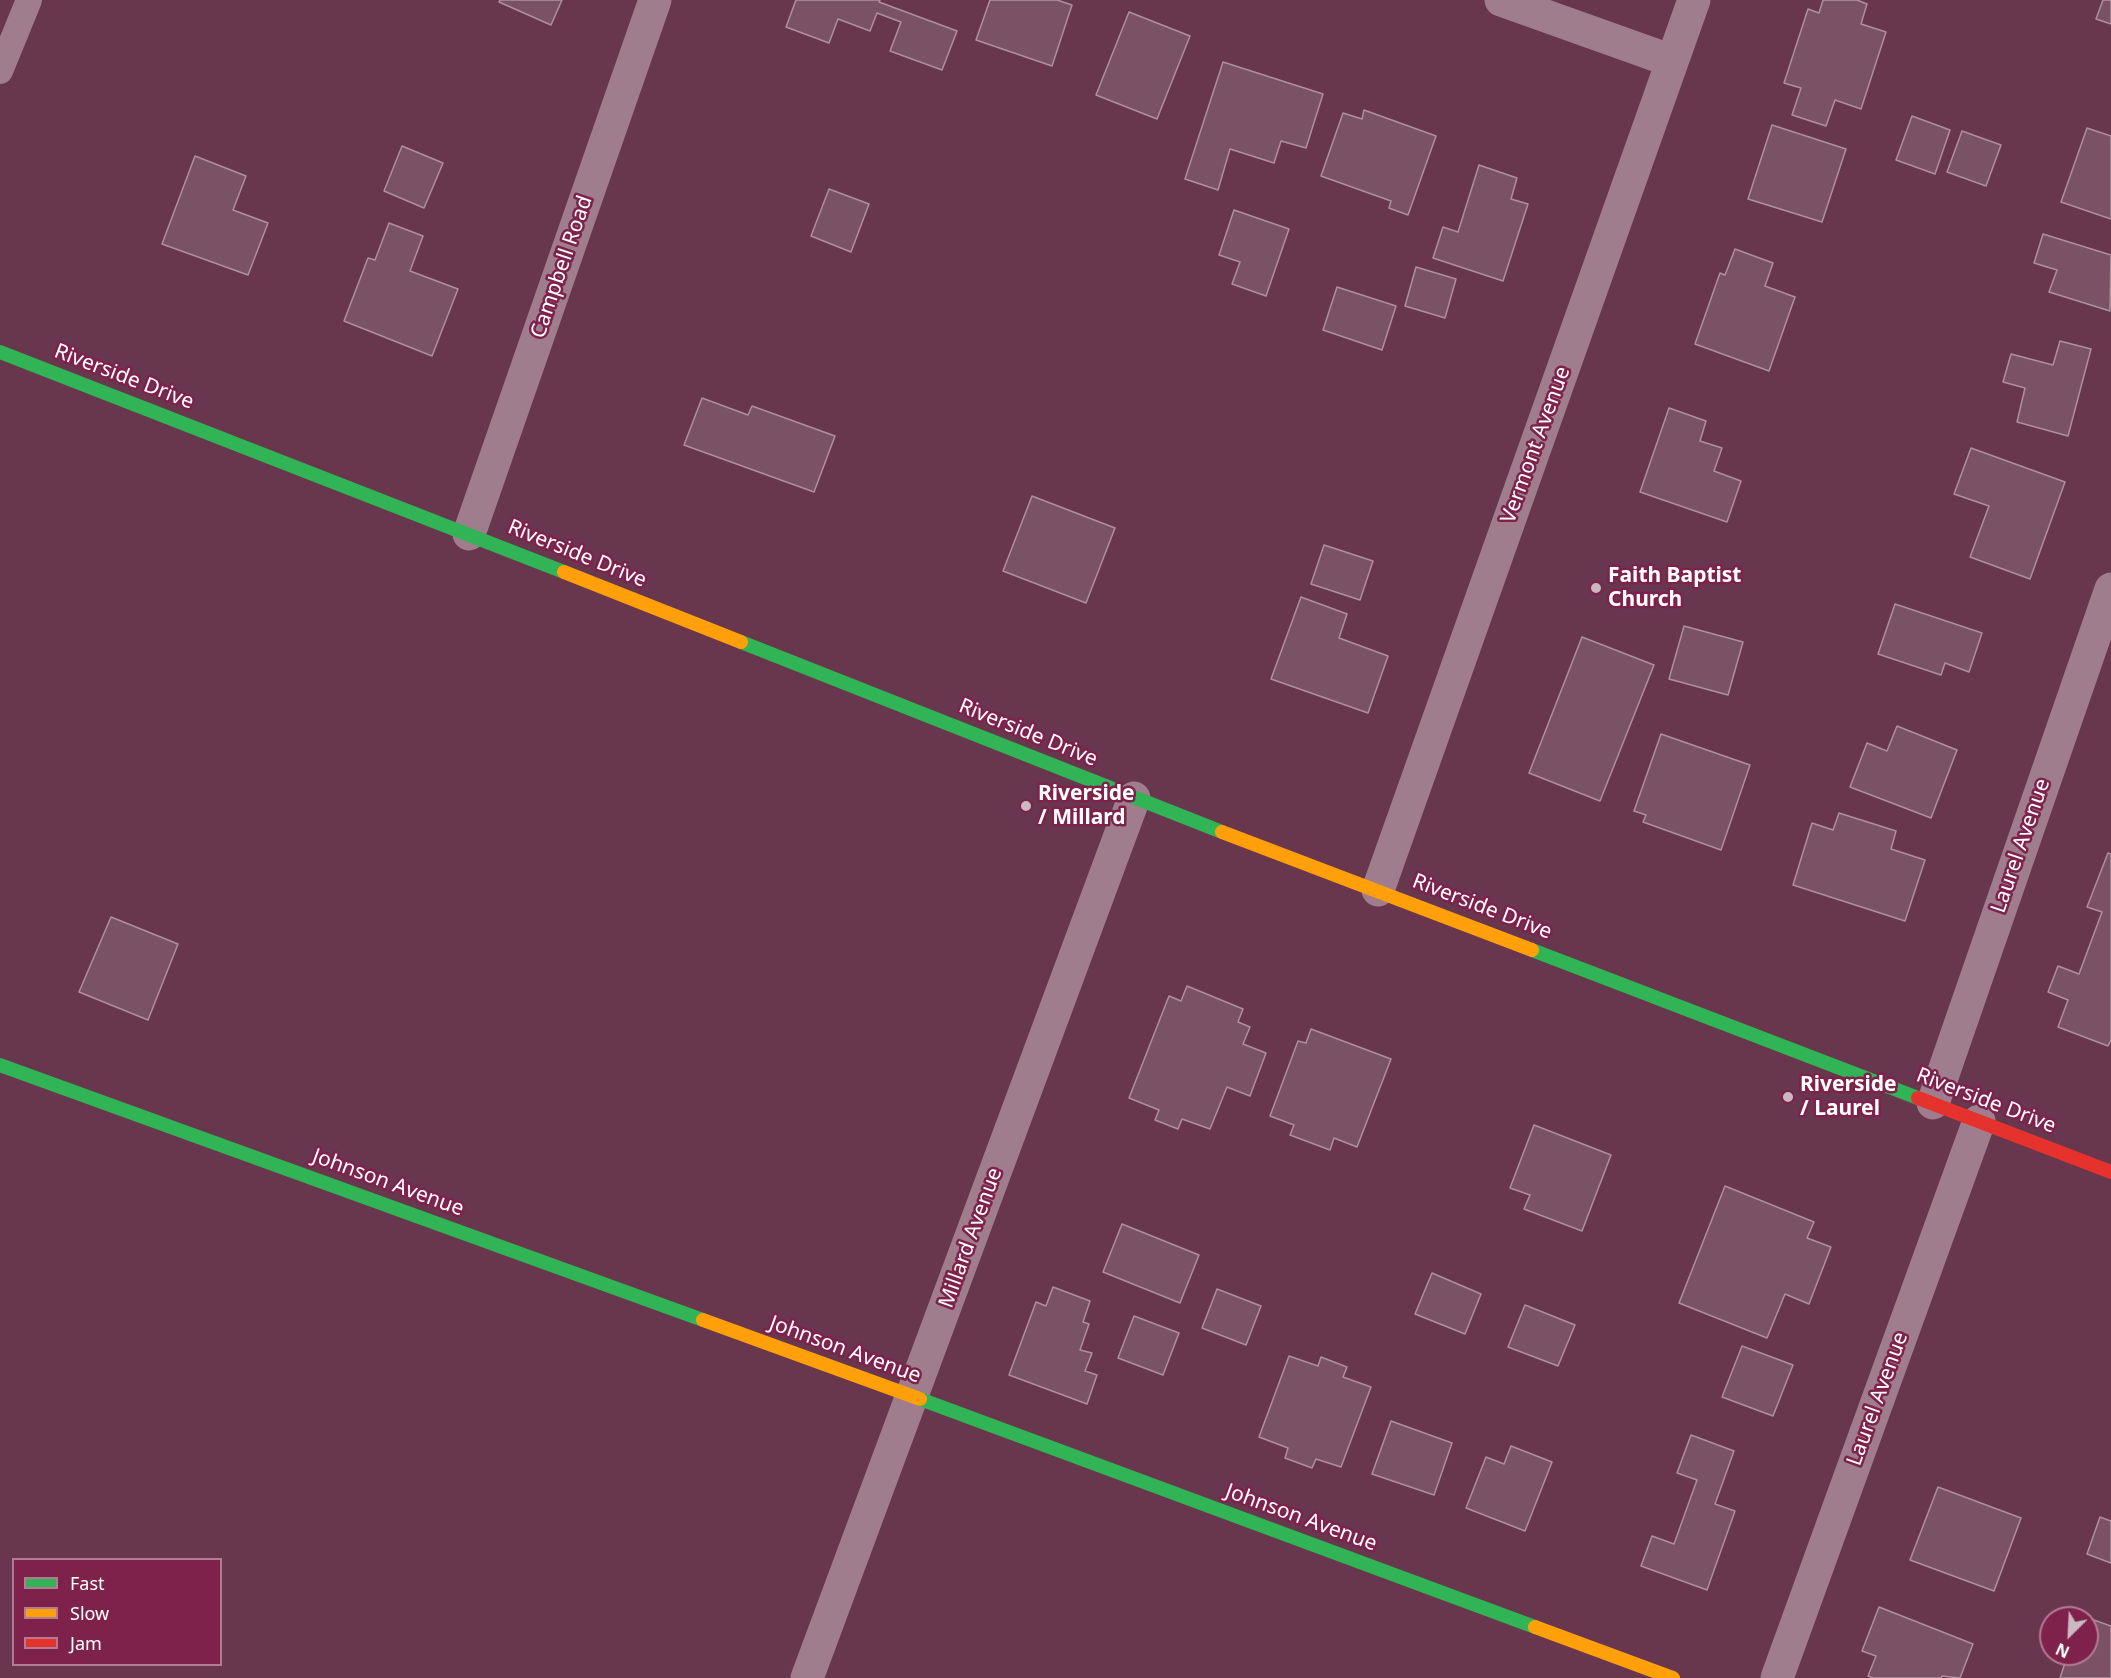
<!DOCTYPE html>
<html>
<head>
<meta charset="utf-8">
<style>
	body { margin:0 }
	#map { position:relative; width:2111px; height:1678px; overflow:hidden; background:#69374d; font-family:"Noto Sans",sans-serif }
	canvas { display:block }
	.legend { position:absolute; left:12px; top:1558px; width:210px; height:108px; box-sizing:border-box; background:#7e224b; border:2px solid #b27a93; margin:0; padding:8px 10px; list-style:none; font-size:18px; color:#fff }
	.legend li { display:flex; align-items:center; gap:12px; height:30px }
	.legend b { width:30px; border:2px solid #b27a93 }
	.north { position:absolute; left:2039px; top:1606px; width:60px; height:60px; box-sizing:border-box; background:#7e224b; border:2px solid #b27a93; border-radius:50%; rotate:204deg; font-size:16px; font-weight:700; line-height:24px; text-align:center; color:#fff }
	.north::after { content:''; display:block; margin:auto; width:21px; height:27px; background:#cab9c1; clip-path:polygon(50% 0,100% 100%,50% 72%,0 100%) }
</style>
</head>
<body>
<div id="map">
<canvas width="2111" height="1678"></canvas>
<ul class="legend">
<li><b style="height:8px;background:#30b455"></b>Fast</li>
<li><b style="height:8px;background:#ff9f0a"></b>Slow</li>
<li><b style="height:8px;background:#e5322d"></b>Jam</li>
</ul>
<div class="north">N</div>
</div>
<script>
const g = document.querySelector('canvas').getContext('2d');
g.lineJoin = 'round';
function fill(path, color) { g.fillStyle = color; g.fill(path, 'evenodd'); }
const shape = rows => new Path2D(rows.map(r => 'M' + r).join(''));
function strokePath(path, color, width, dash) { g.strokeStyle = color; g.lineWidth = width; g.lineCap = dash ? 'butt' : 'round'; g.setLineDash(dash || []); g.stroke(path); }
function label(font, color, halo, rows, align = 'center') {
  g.font = font + ' "Noto Sans",sans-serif'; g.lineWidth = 5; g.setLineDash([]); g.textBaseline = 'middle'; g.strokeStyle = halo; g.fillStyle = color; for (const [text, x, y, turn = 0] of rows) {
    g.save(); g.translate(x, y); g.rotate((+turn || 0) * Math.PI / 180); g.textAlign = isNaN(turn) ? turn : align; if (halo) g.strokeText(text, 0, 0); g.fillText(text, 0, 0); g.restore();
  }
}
const building = shape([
	[500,0,562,0,551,25,499,2,500,0],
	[796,0,880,0,879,2,957,31,942,70,890,51,901,22,877,13,870,31,838,19,829,43,786,27,796,0],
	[990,0,1057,0,1072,5,1052,66,976,40,990,0],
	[1823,0,1857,0,1867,4,1861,24,1886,32,1861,109,1835,100,1826,126,1792,115,1801,88,1784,83,1808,9,1819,13,1823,0],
	[2103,0,2111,0,2111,24,2096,19,2103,0],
	[1129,12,1190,36,1157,119,1096,95,1129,12],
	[1223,62,1323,94,1306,148,1281,141,1274,163,1230,149,1218,190,1185,179,1223,62],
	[1364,110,1436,136,1408,215,1389,208,1391,201,1321,176,1343,113,1362,119,1364,110],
	[1912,116,1950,130,1935,174,1896,160,1912,116],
	[1772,125,1846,149,1822,222,1748,199,1772,125],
	[2087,128,2111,136,2111,219,2061,202,2087,128],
	[1962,131,2001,145,1986,186,1947,172,1962,131],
	[402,146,443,163,424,208,384,191,402,146],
	[195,156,246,176,233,210,268,223,248,275,162,244,195,156],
	[1479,165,1517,178,1511,199,1528,204,1503,281,1433,258,1443,227,1458,232,1479,165],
	[829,189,869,204,851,252,811,236,829,189],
	[1234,210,1289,229,1266,296,1232,284,1240,262,1219,255,1234,210],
	[389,223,423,236,410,271,458,289,432,356,344,321,368,258,375,260,389,223],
	[2043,234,2111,255,2110,311,2049,292,2057,270,2034,263,2043,234],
	[1735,249,1773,263,1765,286,1795,297,1769,371,1695,344,1720,273,1725,275,1735,249],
	[1416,267,1456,279,1445,318,1405,306,1416,267],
	[1337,287,1396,306,1382,350,1323,330,1337,287],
	[2060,341,2091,349,2068,436,2017,422,2025,388,2003,382,2011,354,2053,365,2060,341],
	[702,398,748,415,752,406,835,436,814,492,684,445,702,398],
	[1669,408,1706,421,1700,441,1722,448,1714,471,1741,481,1727,522,1640,492,1669,408],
	[1971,448,2065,482,2030,579,1970,557,1989,506,1954,494,1971,448],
	[1032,496,1115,528,1086,603,1003,571,1032,496],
	[1324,545,1373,561,1360,600,1311,584,1324,545],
	[1301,597,1347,614,1339,638,1388,656,1368,713,1271,679,1301,597],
	[1895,604,1982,633,1969,672,1945,663,1941,675,1878,654,1895,604],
	[1684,626,1743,642,1728,695,1669,679,1684,626],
	[1582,637,1654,665,1600,801,1529,773,1582,637],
	[1897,726,1957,750,1931,818,1850,787,1867,743,1887,751,1897,726],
	[1661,734,1750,765,1721,850,1643,822,1646,815,1634,811,1661,734],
	[1839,813,1896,831,1891,849,1925,860,1905,921,1793,885,1812,823,1833,830,1839,813],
	[2108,853,2111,854,2111,1040,2108,1046,2058,1027,2068,1000,2048,992,2058,966,2079,974,2102,912,2087,907,2108,853],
	[111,917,178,944,148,1020,79,992,111,917],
	[1187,986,1243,1009,1238,1022,1250,1027,1243,1044,1266,1053,1250,1096,1227,1087,1210,1129,1182,1119,1178,1129,1155,1120,1159,1110,1129,1098,1169,996,1181,1001,1187,986],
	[1311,1029,1391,1059,1357,1147,1334,1138,1330,1150,1290,1135,1294,1125,1270,1116,1298,1041,1306,1043,1311,1029],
	[1534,1125,1611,1155,1582,1231,1524,1209,1530,1195,1510,1188,1534,1125],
	[1725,1186,1814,1222,1807,1238,1831,1247,1809,1304,1785,1294,1767,1338,1679,1303,1725,1186],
	[1122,1224,1199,1255,1180,1303,1103,1272,1122,1224],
	[1432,1273,1481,1294,1465,1334,1415,1314,1432,1273],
	[1053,1287,1090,1301,1083,1322,1089,1324,1080,1350,1092,1353,1085,1371,1097,1375,1087,1404,1009,1375,1036,1302,1046,1306,1053,1287],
	[1217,1289,1261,1306,1246,1345,1202,1328,1217,1289],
	[1525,1305,1575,1325,1558,1366,1508,1347,1525,1305],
	[1134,1316,1179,1333,1163,1375,1118,1358,1134,1316],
	[1742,1346,1793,1365,1773,1416,1722,1397,1742,1346],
	[1289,1356,1318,1366,1321,1357,1347,1367,1343,1377,1371,1387,1341,1467,1316,1459,1312,1468,1285,1458,1288,1448,1259,1437,1289,1356],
	[1391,1421,1452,1443,1434,1495,1372,1474,1391,1421],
	[1691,1435,1734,1451,1715,1504,1735,1511,1707,1590,1641,1566,1652,1536,1674,1544,1697,1480,1677,1473,1691,1435],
	[1511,1446,1552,1462,1525,1531,1466,1508,1486,1457,1504,1464,1511,1446],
	[1938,1487,2021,1518,1994,1591,1910,1560,1938,1487],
	[2100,1517,2111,1521,2111,1563,2087,1554,2100,1517],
	[1879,1607,1973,1644,1960,1678,1942,1676,1941,1678,1873,1678,1868,1676,1876,1656,1862,1651,1879,1607],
	[2088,1618,2111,1626,2111,1678,2060,1678,2068,1654,2075,1656,2076,1654,2087,1654,2088,1618]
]);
const lane = shape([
	[0,71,29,0]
]);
const street = shape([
	[1501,0,1672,61],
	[469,534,655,0],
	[1378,890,1694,0],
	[1933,1103,2111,589],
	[807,1678,1134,798],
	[1777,1678,1979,1121]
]);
const fast = shape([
	[0,352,564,572],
	[741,642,1222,832],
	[1532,950,1918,1098],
	[0,1065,703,1320],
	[920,1399,1535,1627]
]);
const slow = shape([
	[564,572,741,642],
	[1222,832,1532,950],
	[703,1320,920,1399],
	[1535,1627,1673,1678]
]);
const jam = shape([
	[1918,1098,2111,1172]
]);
const markers = [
	[1596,588,6,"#cab9c1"],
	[1026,806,6,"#cab9c1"],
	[1788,1097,6,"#cab9c1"]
];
const streetNames = [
	["Campbell Road",562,267,-71],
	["Riverside Drive",124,377,21],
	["Vermont Avenue",1536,445,-70],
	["Riverside Drive",577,554,22],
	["Riverside Drive",1028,733,22],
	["Laurel Avenue",2021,846,-71],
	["Riverside Drive",1482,907,21],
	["Riverside Drive",1986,1101,21],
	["Johnson Avenue",388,1183,20],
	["Millard Avenue",971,1238,-70],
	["Johnson Avenue",845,1350,20],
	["Laurel Avenue",1878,1399,-70],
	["Johnson Avenue",1301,1518,20]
];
const poiNames = [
	["Faith Baptist",1608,576],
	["Church",1608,600],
	["Riverside",1038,794],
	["/ Millard",1038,818],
	["Riverside",1800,1085],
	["/ Laurel",1800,1109]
];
fill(building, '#7b5265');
strokePath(building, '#ae909d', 1.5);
strokePath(lane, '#a07d8d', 26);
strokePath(street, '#a07d8d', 33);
strokePath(fast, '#30b455', 14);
strokePath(slow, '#ff9f0a', 14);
strokePath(jam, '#e5322d', 14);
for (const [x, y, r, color] of markers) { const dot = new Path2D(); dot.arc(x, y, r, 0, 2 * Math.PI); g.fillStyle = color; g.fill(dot); strokePath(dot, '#7e224b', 2); }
label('21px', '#fff', '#7e224b', streetNames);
label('bold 21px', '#fff', '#7e224b', poiNames, 'left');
</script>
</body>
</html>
